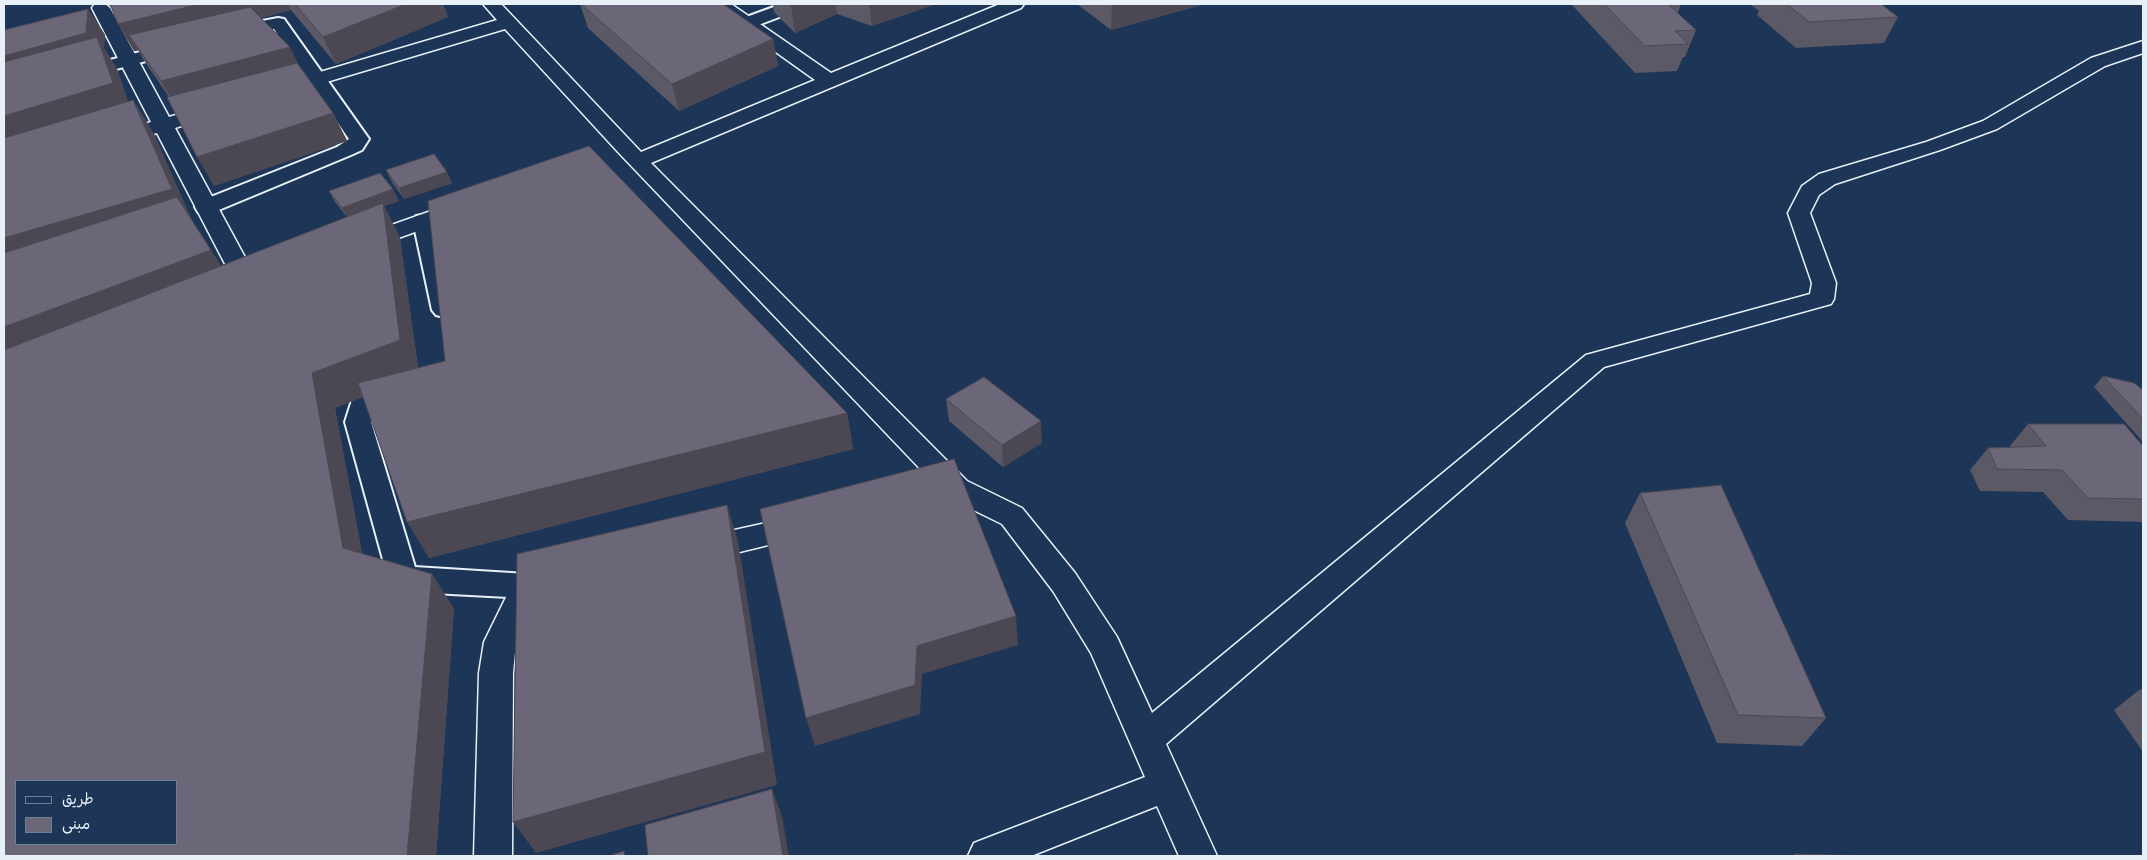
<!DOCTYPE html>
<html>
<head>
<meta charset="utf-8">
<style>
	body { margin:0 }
	#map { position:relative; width:2147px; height:860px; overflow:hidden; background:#1d3557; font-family:Dekko,"Playpen Sans Arabic",sans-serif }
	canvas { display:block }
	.frame { position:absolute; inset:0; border:5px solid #e8f1f8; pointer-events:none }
	.legend { position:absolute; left:15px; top:780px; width:162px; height:65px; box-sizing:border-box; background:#1d3557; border:1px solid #6e8097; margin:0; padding:6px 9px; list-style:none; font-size:15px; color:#e8f1f8 }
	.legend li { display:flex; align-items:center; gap:10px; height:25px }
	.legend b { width:25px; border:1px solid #6e8097 }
</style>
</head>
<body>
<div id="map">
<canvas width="2147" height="860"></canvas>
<div class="frame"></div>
<ul class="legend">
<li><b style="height:6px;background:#1d3557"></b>طريق</li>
<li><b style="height:14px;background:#6b6778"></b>مبنى</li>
</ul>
</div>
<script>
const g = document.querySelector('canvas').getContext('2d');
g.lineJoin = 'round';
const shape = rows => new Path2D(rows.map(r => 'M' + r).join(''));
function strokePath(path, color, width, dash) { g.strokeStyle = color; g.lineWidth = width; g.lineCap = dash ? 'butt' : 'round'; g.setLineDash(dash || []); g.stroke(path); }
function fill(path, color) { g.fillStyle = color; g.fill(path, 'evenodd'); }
const service = shape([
	[782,4,805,4,803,8,753,27,741,27,738,23,741,19,782,4],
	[278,18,284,19,369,139,362,150,351,155,214,212,206,213,198,212,195,207,198,202,337,147,349,139,274,29,231,37,225,36,222,32,225,28,278,18],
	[177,42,183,43,186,47,183,51,79,79,73,78,70,74,73,70,177,42],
	[424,215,432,216,435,221,456,310,452,315,444,317,436,315,432,310,413,221,416,216,424,215],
	[399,383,408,386,412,392,408,398,373,411,371,422,415,567,527,574,538,578,542,586,538,594,527,598,413,592,392,582,387,574,345,422,352,400,399,383]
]);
const minor = shape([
	[95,4,105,4,110,8,169,117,213,104,220,106,223,110,220,114,175,128,260,285,257,290,248,292,239,290,236,285,157,133,115,145,108,143,105,139,108,135,151,122,92,8,95,4],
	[483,4,501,4,641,152,815,80,714,8,711,4,731,4,831,73,1000,4,1024,4,1021,8,651,163,967,481,1022,508,1075,573,1117,637,1152,713,1586,355,1810,294,1812,283,1788,213,1802,186,1819,174,1926,142,1983,121,2091,58,2143,41,2143,53,2105,66,1997,129,1940,150,1835,184,1819,195,1810,213,1836,283,1834,299,1831,304,1604,367,1166,744,1217,856,1179,856,1157,806,1031,856,968,856,974,843,1145,777,1091,653,1053,591,1002,524,947,497,618,152,505,29,283,95,269,95,266,91,269,87,497,20,483,4],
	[465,199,473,201,476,206,473,211,368,249,360,251,352,249,348,244,352,239,465,199],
	[802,515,813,518,817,526,813,534,703,561,692,557,688,549,692,541,703,537,802,515],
	[541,571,552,574,557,583,552,592,538,596,516,642,513,673,512,856,474,856,479,673,484,642,516,577,541,571]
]);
const wall = shape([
	[110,4,443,4,448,17,336,64,291,10,261,18,299,65,333,113,347,141,214,186,169,97,145,62,138,50,134,51],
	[580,4,723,4,773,39,778,66,679,111,588,28],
	[773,4,936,4,872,26,837,14,795,33,774,12],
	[1077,4,1205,4,1111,30],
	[1571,4,1681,4,1678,13,1696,30,1685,57,1683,57,1677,71,1635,73],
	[1750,4,1881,4,1898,17,1884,43,1796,48,1757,15,1759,11],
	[88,9,105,35,104,48,117,69,128,102,133,100,154,134,193,223,221,266,347,217,335,202,329,191,399,201,384,206,400,238,418,368,847,413,853,449,429,558,363,397,335,408,362,554,432,574,454,609,436,856,4,856],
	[386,170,452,183,404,199,392,182],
	[2103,376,2143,390,2143,442,2094,387],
	[946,399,1042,443,1003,467,949,421],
	[2028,424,2143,446,2143,522,2068,520,2043,492,1980,491,1970,470,1988,448,2011,447,2010,446],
	[1640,493,1826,718,1802,746,1717,743,1625,523],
	[2139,690,2143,690,2143,752,2114,710]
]);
const shadedWall = shape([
	[200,4,288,4,291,10,139,50,129,35,138,50,134,51,118,24],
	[406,4,443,4,448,17,336,64,323,37],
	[796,4,835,4,837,14,795,33,791,6],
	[869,4,936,4,872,26],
	[1112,4,1205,4,1111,30],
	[88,9,105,35,104,48,117,69,133,116,4,157,4,56],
	[773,39,778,66,679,111,672,84],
	[290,47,303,74,177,108,161,81],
	[133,100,154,134,193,223,233,285,4,374,4,238],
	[333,113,347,141,214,186,197,157],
	[447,172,452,183,404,199,399,188],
	[393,189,399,201,384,206,400,238,419,375,335,408,368,584,343,548,312,373,348,219,342,208],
	[847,413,853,449,429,558,407,522],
	[1041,421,1042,443,1003,467,1002,445],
	[727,505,738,541,777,785,536,853,513,822],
	[432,574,454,609,436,856,407,856],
	[1016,616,1018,645,922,674,920,714,815,746,806,718,917,646],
	[772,789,782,816,789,856,783,856]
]);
const building = shape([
	[110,4,200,4,118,24,110,4],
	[295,4,406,4,323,37,295,4],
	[581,4,723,4,773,39,672,84,581,4],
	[788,4,796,4,791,6,788,4],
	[1604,4,1668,4,1696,30,1675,31,1688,44,1645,46,1604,4],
	[1787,4,1881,4,1898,17,1809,22,1787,4],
	[250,7,290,47,161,81,129,35,250,7],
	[88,9,86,33,4,56,4,30,88,9],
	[97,37,113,83,4,116,4,62,97,37],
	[297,63,333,113,197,157,167,97,297,63],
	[133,100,172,189,4,238,4,138,133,100],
	[589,146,847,413,407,522,358,383,445,361,428,201,589,146],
	[434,154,447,172,399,188,386,170,434,154],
	[380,173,393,189,342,208,329,191,380,173],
	[177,197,211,250,4,327,4,253,177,197],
	[383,203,400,340,312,373,343,548,432,574,407,856,4,856,4,350,383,203],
	[16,781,176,781,176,844,16,844,16,781],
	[2103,376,2134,383,2143,390,2143,419,2103,376],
	[984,377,1041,421,1002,445,946,399,984,377],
	[2028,424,2124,424,2143,446,2143,499,2088,498,2062,470,1997,469,1988,448,2046,446,2028,424],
	[954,459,1016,616,917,646,915,685,806,718,760,509,954,459],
	[1721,485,1826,718,1738,715,1640,493,1721,485],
	[727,505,765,752,513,822,517,554,727,505],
	[2139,690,2143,690,2143,696,2139,690],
	[772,789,783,856,648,856,645,825,772,789],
	[624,851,625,856,609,856,624,851],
	[1795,854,1874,856,1796,856,1795,854]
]);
strokePath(service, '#e8f1f8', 4);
strokePath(minor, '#e8f1f8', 3);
fill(service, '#1d3557');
fill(minor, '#1d3557');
fill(wall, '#5c5967');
fill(shadedWall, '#4b4854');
fill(building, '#6b6778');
strokePath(building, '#4b4854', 1);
</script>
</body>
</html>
